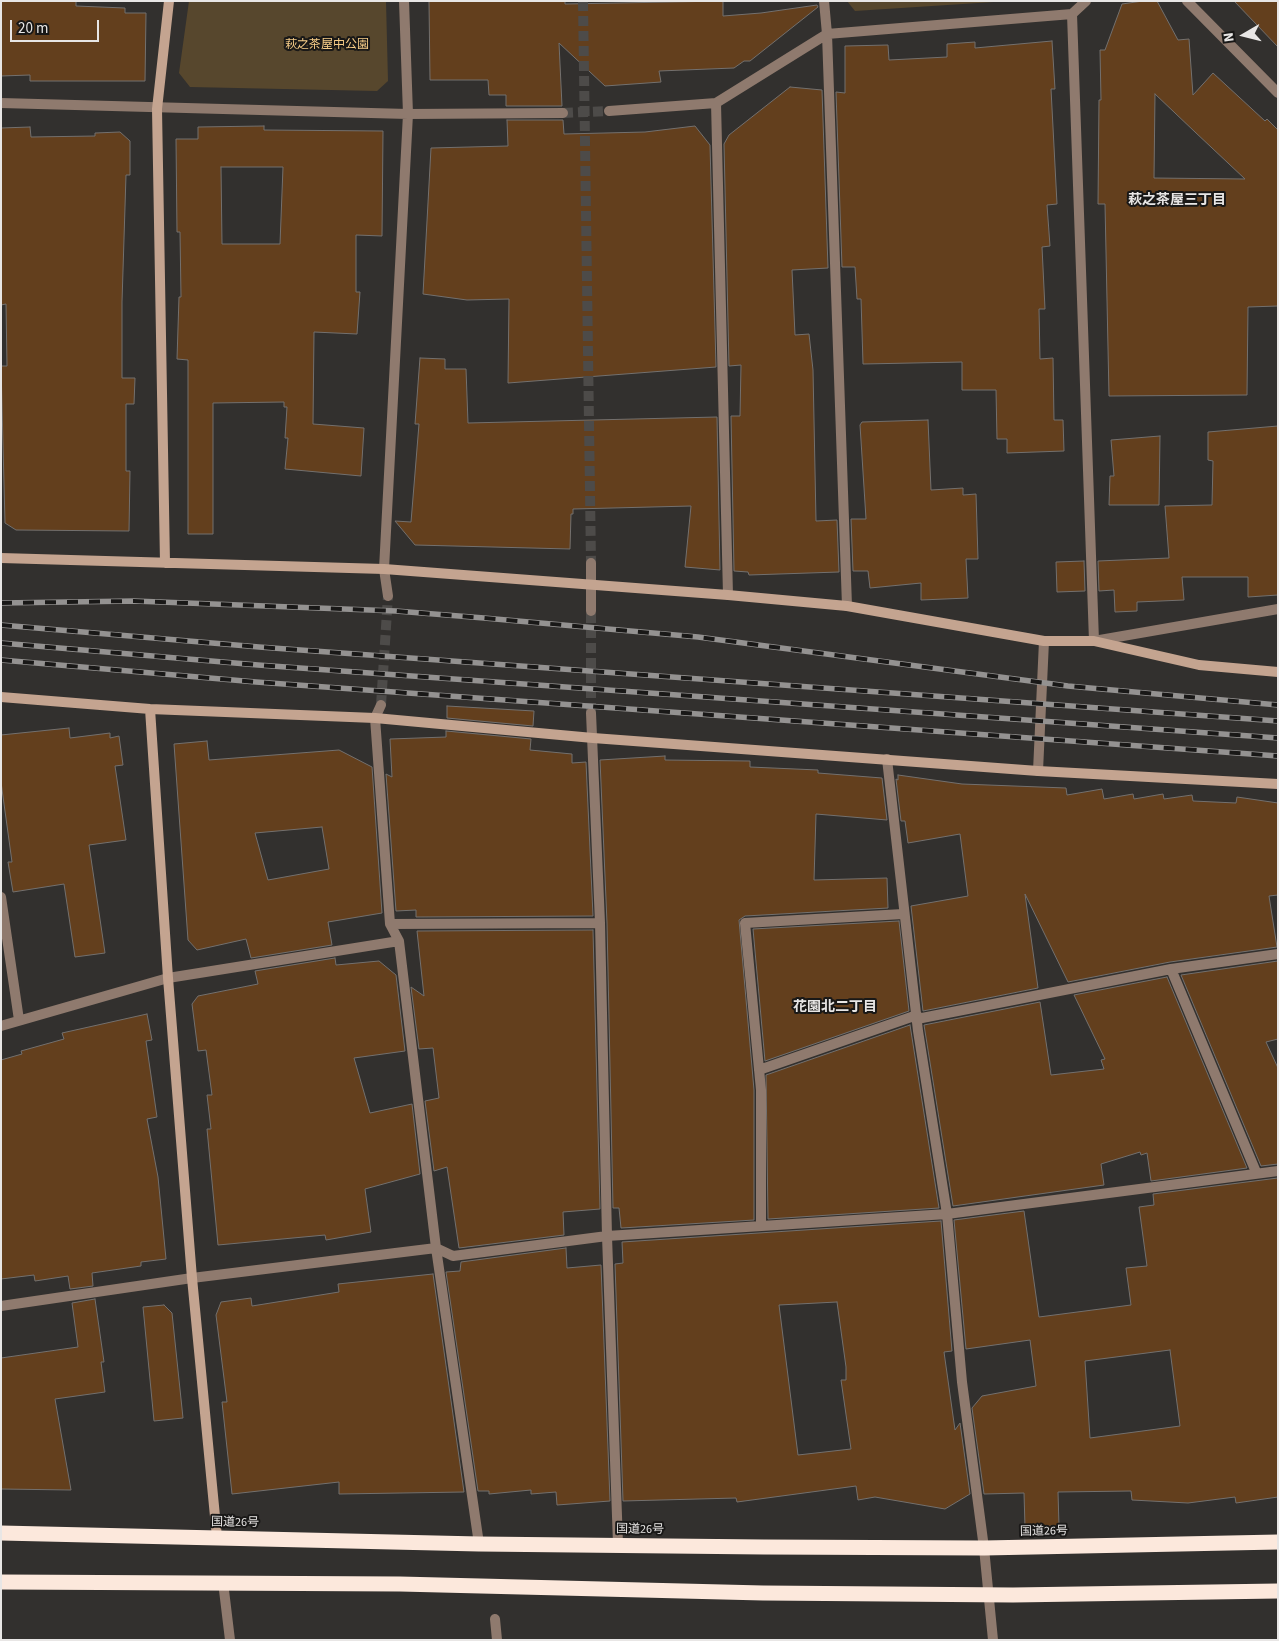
<!DOCTYPE html>
<html>
<head>
<meta charset="utf-8">
<style>
	body { margin:0 }
	#map { position:relative; width:1279px; height:1641px; overflow:hidden; background:#32302e; font-family:"Source Sans 3",sans-serif }
	canvas { display:block }
	.frame { position:absolute; inset:0; border:2px solid #e8e6e5; pointer-events:none }
	.north { position:absolute; left:1219px; top:10px; width:50px; height:50px; -webkit-text-stroke:4px #191817; paint-order:stroke; rotate:262deg; font-size:14px; font-weight:700; line-height:20px; text-align:center; color:#e8e6e5 }
	.north::after { content:''; display:block; margin:auto; width:18px; height:22px; background:#e8e6e5; clip-path:polygon(50% 0,100% 100%,50% 72%,0 100%) }
	.scale { position:absolute; left:10px; top:20px; width:89px; height:22px; box-sizing:border-box; border:2px solid #e8e6e5; border-top:0; padding-left:6px; font-size:15px; line-height:18px; white-space:nowrap; color:#e8e6e5; -webkit-text-stroke:4px #191817; paint-order:stroke }
</style>
</head>
<body>
<div id="map">
<canvas width="1279" height="1641"></canvas>
<div class="frame"></div>
<div class="north">N</div>
<div class="scale">20 m</div>
</div>
<script>
const g = document.querySelector('canvas').getContext('2d');
g.lineJoin = 'round';
function fill(path, color) { g.fillStyle = color; g.fill(path, 'evenodd'); }
const shape = rows => new Path2D(rows.map(r => 'M' + r).join(''));
function strokePath(path, color, width, dash) { g.strokeStyle = color; g.lineWidth = width; g.lineCap = dash ? 'butt' : 'round'; g.setLineDash(dash || []); g.stroke(path); }
function label(font, color, halo, rows, align = 'center') {
  g.font = font + ' "Source Sans 3","Noto Sans JP",sans-serif'; g.lineWidth = 4; g.setLineDash([]); g.textBaseline = 'middle'; g.strokeStyle = halo; g.fillStyle = color; for (const [text, x, y, turn = 0] of rows) {
    g.save(); g.translate(x, y); g.rotate((+turn || 0) * Math.PI / 180); g.textAlign = isNaN(turn) ? turn : align; if (halo) g.strokeText(text, 0, 0); g.fillText(text, 0, 0); g.restore();
  }
}
const green = shape([
	[189,1,386,1,388,81,377,91,190,87,179,73],
	[847,1,1009,1,855,11]
]);
const building = shape([
	[1,1,76,1,76,6,125,8,125,13,146,13,145,81,30,81,30,75,1,76,1,1],
	[429,1,565,1,565,4,723,1,723,16,761,13,817,5,818,7,750,61,744,61,734,68,659,71,661,82,605,86,559,43,562,106,506,106,506,95,489,95,488,80,430,80,429,1],
	[1143,1,1157,1,1178,40,1189,39,1193,95,1213,73,1265,121,1267,119,1278,130,1278,306,1248,307,1247,395,1109,396,1105,204,1098,204,1099,100,1101,100,1100,50,1105,50,1122,4,1143,1],
	[1155,94,1195,132,1245,179,1154,178,1155,94],
	[1234,1,1278,1,1278,47,1234,1],
	[1052,41,1055,89,1051,89,1057,204,1047,205,1050,246,1042,247,1045,309,1039,309,1040,359,1053,358,1054,420,1063,420,1064,451,1007,453,1007,439,997,439,996,390,962,390,962,362,863,364,861,299,857,299,855,267,842,267,836,92,845,93,845,46,888,45,889,60,947,57,947,44,975,42,975,48,1052,41],
	[790,87,822,90,828,268,792,270,795,335,809,334,813,370,816,521,837,520,839,572,749,575,748,572,734,571,731,416,740,416,741,365,729,366,724,144,729,135,790,87],
	[507,120,563,120,564,134,645,132,695,126,710,145,716,367,508,383,509,299,467,300,423,294,431,148,508,146,507,120],
	[264,126,264,130,383,131,382,236,356,235,356,292,360,292,357,334,314,332,313,424,364,428,361,476,285,469,288,438,285,438,287,407,284,407,284,402,213,403,213,534,188,534,188,360,177,359,179,297,181,297,180,232,177,232,176,139,198,139,198,127,264,126],
	[221,167,283,167,280,244,222,244,221,167],
	[30,127,31,137,95,136,95,133,120,132,130,141,130,175,126,175,122,302,122,378,135,378,134,404,126,404,126,471,130,471,129,531,16,530,5,523,1,366,7,366,6,304,1,305,1,128,30,127],
	[420,358,445,359,445,369,466,369,468,423,717,417,720,570,685,567,691,506,573,509,573,514,571,514,570,549,415,545,395,521,411,522,419,424,415,424,420,358],
	[928,420,931,490,963,488,963,495,976,494,978,559,966,559,968,598,921,600,921,583,870,588,868,571,853,571,851,519,866,519,860,425,862,422,928,420],
	[1278,426,1278,595,1248,597,1248,577,1182,577,1184,600,1137,602,1137,611,1115,612,1114,590,1099,591,1098,561,1169,558,1165,506,1212,505,1213,461,1208,460,1208,432,1278,426],
	[1160,436,1159,505,1109,505,1110,476,1114,476,1111,440,1160,436],
	[1084,561,1085,591,1057,592,1056,562,1084,561],
	[447,706,534,711,533,726,447,718,447,706],
	[69,728,70,738,110,733,110,738,119,736,123,765,115,766,126,840,89,845,105,953,75,957,64,884,13,892,8,862,12,862,1,782,1,735,69,728],
	[446,731,531,739,530,750,572,754,572,763,586,762,593,916,416,917,416,910,396,911,386,774,392,777,390,739,446,737,446,731],
	[207,741,209,760,339,750,372,767,382,913,328,922,332,945,251,958,246,939,197,950,188,940,174,744,207,741],
	[322,827,329,869,268,880,255,833,322,827],
	[665,756,665,760,750,761,750,767,818,770,818,773,882,778,887,820,816,814,814,880,887,878,888,908,745,916,739,920,754,1090,754,1220,621,1228,619,1208,613,1208,607,923,600,760,665,756],
	[898,775,962,784,1066,788,1067,795,1102,789,1104,799,1133,794,1134,799,1163,794,1164,799,1192,795,1193,801,1236,803,1237,797,1278,803,1278,895,1269,896,1277,947,1170,962,1068,982,1025,894,1038,988,923,1011,911,906,968,896,960,834,908,843,905,821,901,821,896,779,898,780,898,775],
	[899,921,909,1011,765,1061,753,929,899,921],
	[593,930,600,1209,563,1212,564,1235,459,1248,447,1167,434,1171,425,1101,439,1098,433,1048,419,1049,411,987,424,996,417,931,593,930],
	[335,958,336,965,379,961,396,975,405,1051,354,1058,370,1113,412,1104,420,1174,365,1189,371,1232,326,1240,325,1235,218,1245,207,1129,211,1129,207,1095,212,1095,206,1050,198,1051,192,1004,198,996,258,984,255,971,335,958],
	[1278,961,1278,1039,1266,1042,1278,1068,1278,1164,1261,1166,1181,975,1278,961],
	[1167,977,1247,1168,1151,1181,1147,1153,1141,1155,1140,1152,1101,1164,1104,1185,953,1206,924,1025,1040,1002,1051,1075,1104,1069,1101,1060,1105,1059,1074,995,1167,977],
	[147,1014,152,1040,146,1041,157,1117,147,1119,158,1177,166,1259,141,1262,141,1266,92,1273,93,1286,70,1289,68,1276,35,1281,34,1275,1,1279,1,1060,22,1054,21,1051,64,1039,62,1033,147,1014],
	[910,1025,939,1208,768,1219,766,1075,910,1025],
	[1278,1178,1278,1497,1236,1503,1235,1497,1188,1503,1132,1500,1131,1491,1058,1492,1059,1526,1025,1527,1024,1493,984,1494,972,1408,982,1396,1036,1386,1030,1340,966,1349,954,1220,1024,1211,1039,1317,1131,1305,1126,1268,1147,1266,1139,1207,1154,1205,1153,1194,1278,1178],
	[1170,1350,1180,1426,1090,1438,1085,1361,1170,1350],
	[941,1221,952,1351,944,1352,955,1430,960,1423,970,1494,945,1509,875,1497,858,1500,856,1486,737,1502,736,1498,623,1501,615,1264,623,1263,622,1242,941,1221],
	[837,1302,846,1367,846,1380,841,1380,851,1449,798,1455,779,1305,837,1302],
	[566,1248,567,1268,601,1265,610,1501,557,1505,556,1492,531,1494,531,1490,489,1494,489,1491,478,1491,446,1272,460,1271,461,1262,566,1248],
	[433,1274,464,1492,339,1494,339,1482,232,1494,222,1402,227,1402,216,1315,221,1302,251,1298,252,1306,339,1292,338,1284,433,1274],
	[95,1299,104,1362,101,1362,105,1392,55,1399,71,1490,1,1489,1,1358,78,1347,72,1303,95,1299],
	[164,1305,172,1313,183,1418,154,1421,143,1307,164,1305]
]);
const streetTunnel = shape([
	[583,1,591,563],
	[563,113,609,111],
	[381,705,388,596],
	[591,713,591,611]
]);
const lane = shape([
	[223,1582,230,1640]
]);
const street = shape([
	[824,1,827,34,847,606],
	[1187,1,1278,93],
	[1072,14,1094,641,1278,609],
	[1,103,408,114,563,113],
	[716,103,728,595],
	[609,111,716,103,827,34,1072,14,1086,1],
	[388,596,384,569,408,114,404,1],
	[591,611,591,563],
	[381,705,375,718,390,924,399,941,436,1248,479,1544],
	[591,713,600,923,607,1236,618,1544],
	[887,759,918,1031,947,1214,962,1382,984,1548,993,1640],
	[1038,771,1044,641],
	[1,897,19,1020],
	[390,924,600,923],
	[1171,969,1256,1172],
	[917,1019,1171,969,1278,954],
	[1,1026,168,978,399,941],
	[759,1070,917,1015],
	[761,1226,761,1090,745,923,903,914],
	[1,1306,192,1278,436,1248,453,1256,607,1236,947,1214,1278,1171],
	[495,1619,497,1640]
]);
const secondary = shape([
	[1,558,384,569,728,595,847,606,1044,641,1094,641,1199,665,1278,672],
	[165,563,157,109,169,1],
	[1,697,150,709,375,718,593,738,1038,771,1278,784],
	[150,709,168,978,192,1278,217,1537]
]);
const highway = shape([
	[1,1533,479,1544,764,1547,984,1548,1278,1542],
	[1,1582,400,1584,763,1593,1013,1595,1278,1591]
]);
const rail = shape([
	[1,603,134,601,396,611,484,618,698,637,1068,686,1278,705],
	[1,625,259,647,1278,721],
	[1,643,258,665,1278,738],
	[1,660,256,682,1278,756]
]);
const parkNames = [
	["萩之茶屋中公園",327,45]
];
const streetNames = [
	["国道26号",235,1523,1],
	["国道26号",640,1530,1],
	["国道26号",1044,1532,-1]
];
const neighbourhoodNames = [
	["萩之茶屋三丁目",1177,201],
	["花園北二丁目",835,1008]
];
fill(green, '#57472d');
fill(building, '#633f1d');
strokePath(building, '#73706e', 1);
strokePath(streetTunnel, '#4d4b49', 10, [10, 5]);
strokePath(lane, '#8f7a6e', 10);
strokePath(street, '#8f7a6e', 10);
strokePath(secondary, '#c4a490', 10);
strokePath(highway, '#fce8dc', 15);
strokePath(rail, '#949291', 5.5);
strokePath(rail, '#191817', 4, [11]);
label('12px', '#f7cd88', '#191817', parkNames);
label('12px', '#e8e6e5', '#191817', streetNames);
label('bold 14px', '#e8e6e5', '#191817', neighbourhoodNames);
</script>
</body>
</html>
